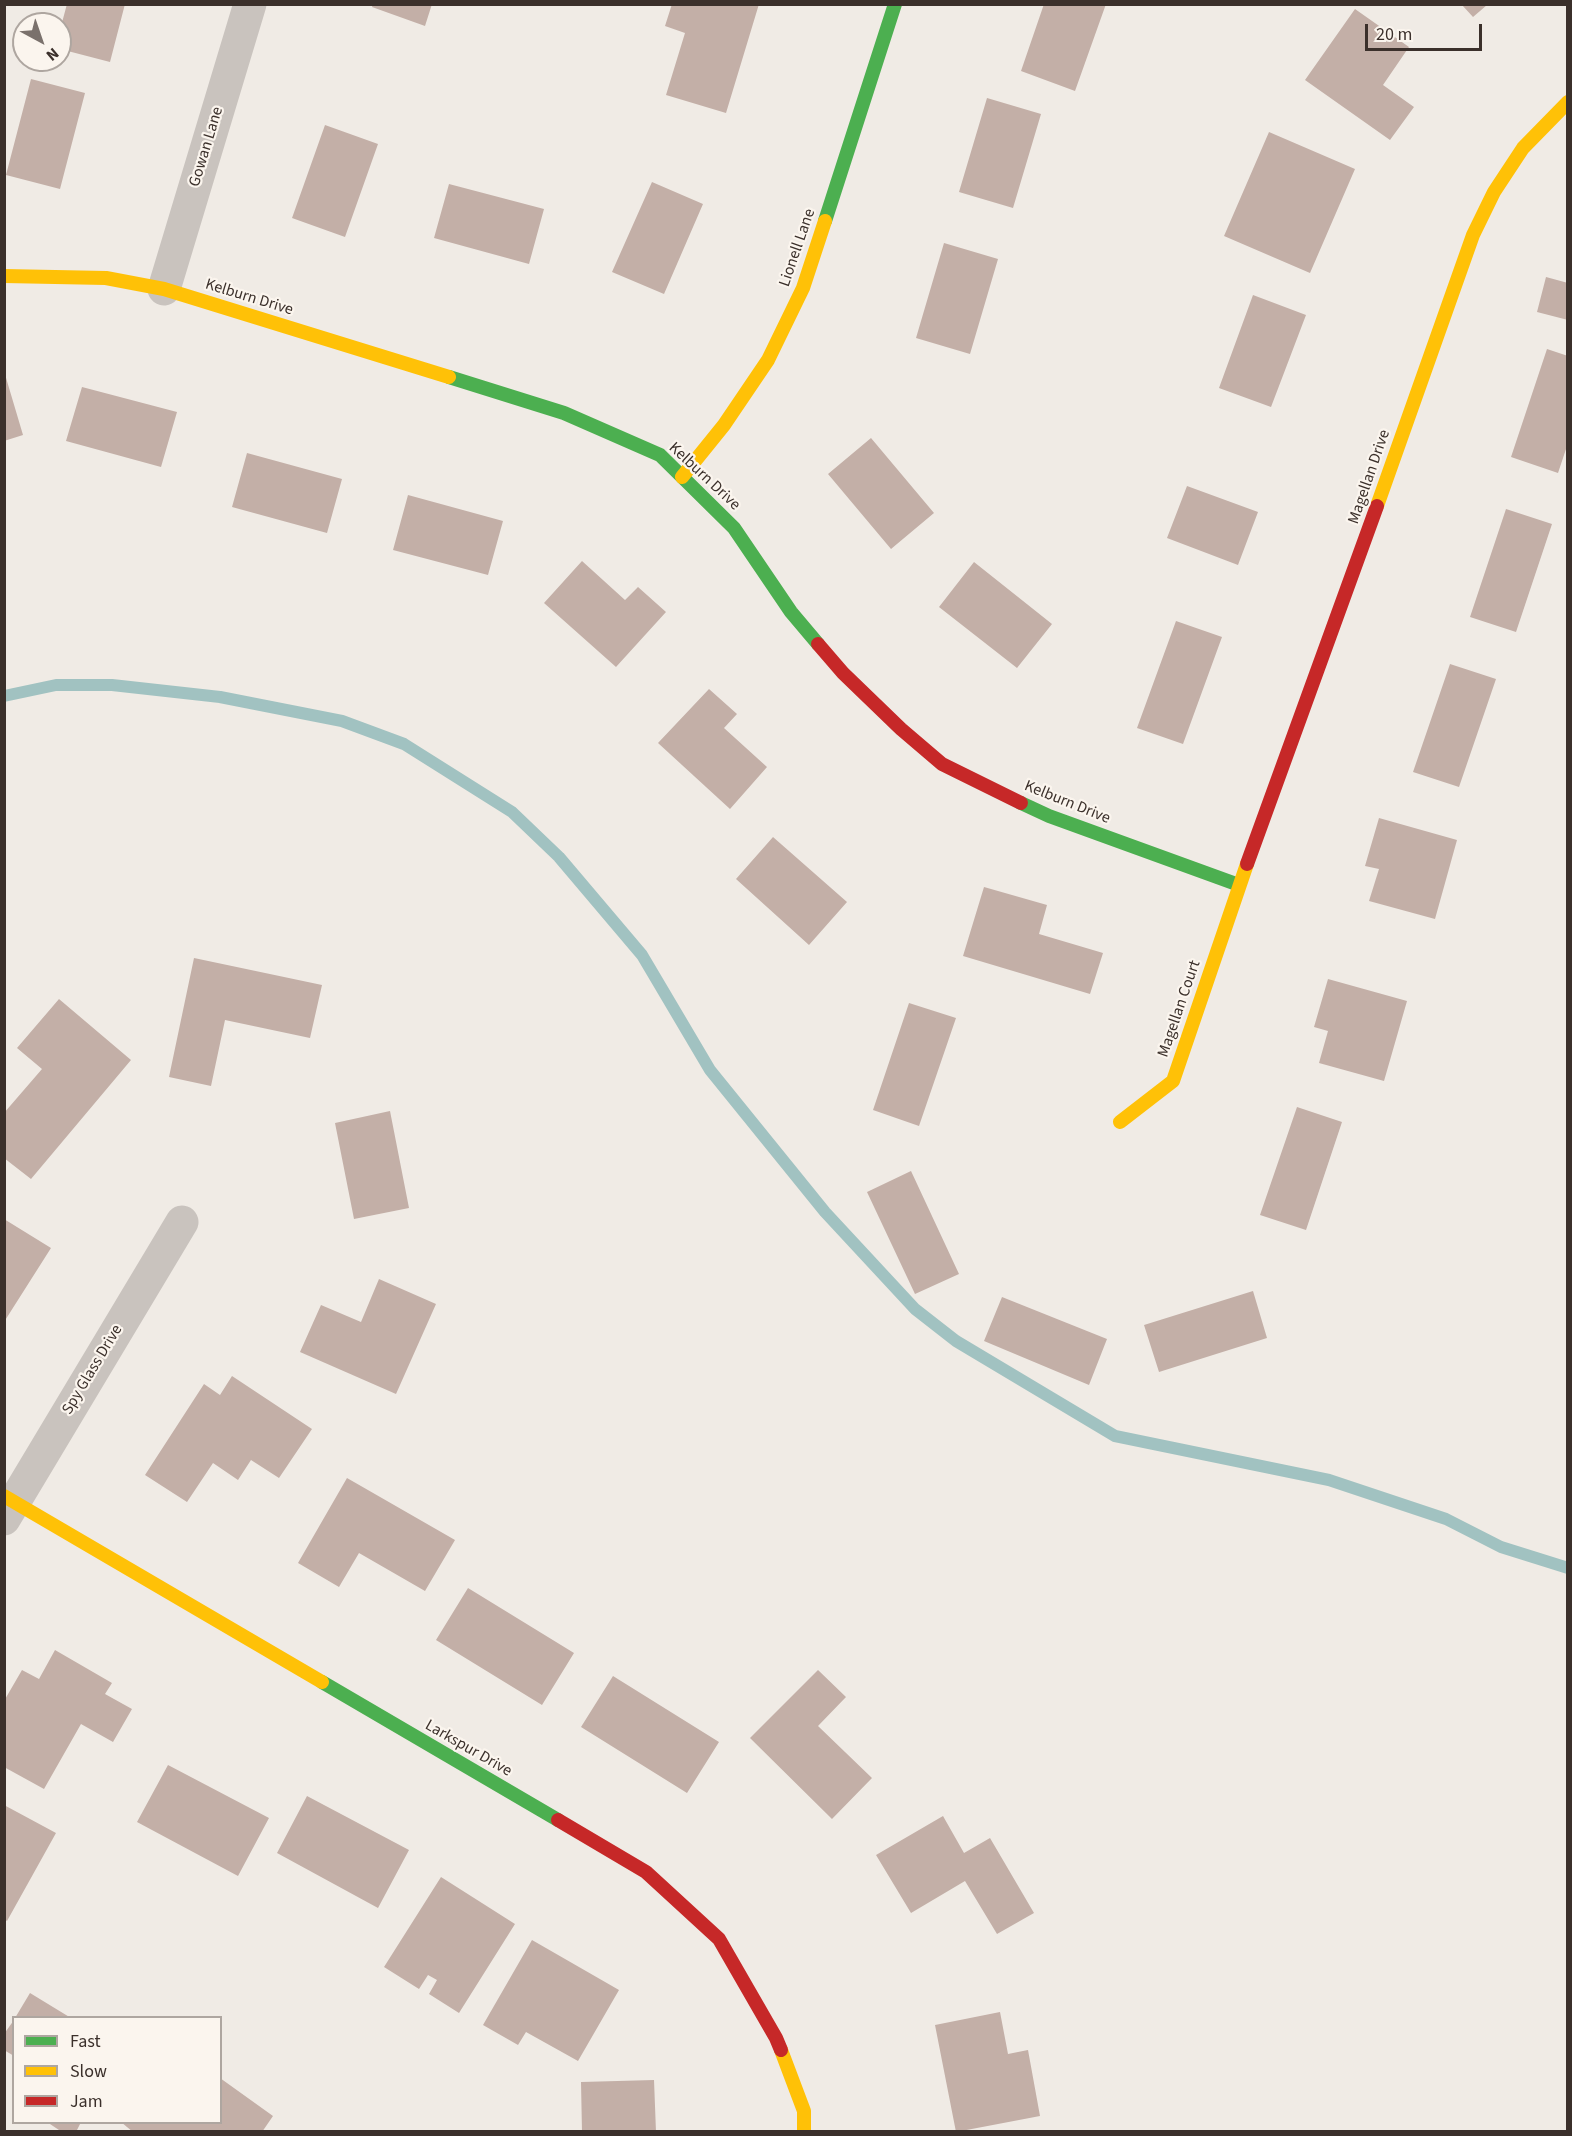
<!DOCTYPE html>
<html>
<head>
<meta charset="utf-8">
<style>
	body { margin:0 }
	#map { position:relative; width:1572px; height:2136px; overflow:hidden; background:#f0ebe5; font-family:"Source Sans 3",sans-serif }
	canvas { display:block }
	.frame { position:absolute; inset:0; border:6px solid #3b302b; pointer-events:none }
	.legend { position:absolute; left:12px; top:2016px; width:210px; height:108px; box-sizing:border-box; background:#fbf5ee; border:2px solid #aea6a0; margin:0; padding:8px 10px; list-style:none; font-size:18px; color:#3b302b }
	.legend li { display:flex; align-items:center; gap:12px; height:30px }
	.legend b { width:30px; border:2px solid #aea6a0 }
	.north { position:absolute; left:12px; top:12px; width:60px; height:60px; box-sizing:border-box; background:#fbf5ee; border:2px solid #aea6a0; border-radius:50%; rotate:140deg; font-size:16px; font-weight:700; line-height:24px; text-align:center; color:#3b302b }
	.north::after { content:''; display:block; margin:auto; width:21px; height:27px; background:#7a716c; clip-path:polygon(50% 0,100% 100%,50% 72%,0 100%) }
	.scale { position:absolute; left:1365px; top:24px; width:117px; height:27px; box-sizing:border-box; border:3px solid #3b302b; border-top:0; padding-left:8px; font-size:18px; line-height:21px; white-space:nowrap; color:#3b302b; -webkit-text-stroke:4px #fbf5ee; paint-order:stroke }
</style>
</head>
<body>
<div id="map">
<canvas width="1572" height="2136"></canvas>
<div class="frame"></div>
<ul class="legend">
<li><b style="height:8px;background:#4caf50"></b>Fast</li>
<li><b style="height:8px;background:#ffc107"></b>Slow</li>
<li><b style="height:8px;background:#c62828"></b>Jam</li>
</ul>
<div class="north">N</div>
<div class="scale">20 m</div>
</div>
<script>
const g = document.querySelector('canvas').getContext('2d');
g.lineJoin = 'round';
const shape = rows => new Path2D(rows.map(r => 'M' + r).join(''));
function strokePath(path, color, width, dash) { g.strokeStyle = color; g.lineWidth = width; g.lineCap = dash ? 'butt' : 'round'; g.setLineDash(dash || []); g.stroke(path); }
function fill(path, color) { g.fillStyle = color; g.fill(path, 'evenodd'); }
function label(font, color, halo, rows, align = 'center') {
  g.font = font + ' "Source Sans 3",sans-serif'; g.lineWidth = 4.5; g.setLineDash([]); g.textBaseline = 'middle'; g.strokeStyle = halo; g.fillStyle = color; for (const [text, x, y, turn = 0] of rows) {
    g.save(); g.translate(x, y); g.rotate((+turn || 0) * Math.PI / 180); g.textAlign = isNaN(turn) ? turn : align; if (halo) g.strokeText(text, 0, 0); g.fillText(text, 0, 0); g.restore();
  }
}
const stream = shape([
	[4,696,56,685,112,685,220,697,342,721,404,744,512,812,559,857,642,955,710,1070,825,1212,915,1309,956,1341,1115,1436,1329,1480,1446,1519,1501,1547,1568,1568]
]);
const building = shape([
	[67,4,125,4,110,62,60,49,60,30],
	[373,4,432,4,425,26,372,7],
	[672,4,759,4,726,113,666,95,685,33,665,26],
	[1044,4,1106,4,1075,91,1021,71],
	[1462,5,1487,5,1473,17],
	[1355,9,1409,47,1383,85,1414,107,1390,140,1305,80],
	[31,79,85,93,60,189,6,175],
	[987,98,1041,114,1013,208,959,192],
	[325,125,378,144,345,237,292,218],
	[1269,132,1355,169,1310,273,1224,236],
	[652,182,703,204,664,294,612,272],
	[449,184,544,209,529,264,434,238],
	[944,243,998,259,970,354,916,338],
	[1546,277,1568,283,1568,320,1537,312],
	[1253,295,1306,315,1271,407,1219,388],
	[1547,349,1568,356,1568,443,1558,473,1511,457],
	[4,371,23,435,4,441],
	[82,387,177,412,161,467,66,441],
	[871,438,934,513,891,549,828,474],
	[247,453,342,479,327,533,232,507],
	[1187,486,1258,512,1238,565,1167,538],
	[408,495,503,521,488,575,393,550],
	[1506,509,1552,524,1516,632,1470,617],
	[582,561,625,600,638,587,666,612,616,667,544,603],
	[974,562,1052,624,1017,668,939,607],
	[1176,621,1222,637,1183,744,1137,728],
	[1450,664,1496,679,1459,787,1413,772],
	[709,689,737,714,724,728,767,767,730,809,658,743],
	[1379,818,1457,840,1435,919,1369,901,1379,869,1365,866],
	[773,837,847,902,809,945,736,879],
	[984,887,1047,905,1039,934,1103,953,1090,994,963,956],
	[194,958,322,985,310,1038,225,1020,211,1086,169,1077],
	[1328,979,1407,1001,1384,1081,1319,1063,1328,1031,1314,1027],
	[59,999,131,1060,31,1179,4,1158,4,1113,42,1069,17,1048],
	[909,1003,956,1018,919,1126,873,1110],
	[1297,1107,1342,1122,1306,1230,1260,1215],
	[390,1111,409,1208,354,1219,335,1123],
	[911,1171,959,1274,915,1294,867,1192],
	[4,1219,51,1248,4,1322],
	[379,1279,436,1304,396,1394,300,1352,321,1305,361,1322],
	[1253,1291,1267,1338,1159,1372,1144,1325],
	[1002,1297,1107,1339,1089,1385,984,1341],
	[232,1376,312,1429,279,1478,251,1460,238,1480,213,1463,187,1502,145,1475,204,1384,220,1395],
	[347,1478,455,1540,425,1591,359,1553,339,1587,298,1563],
	[468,1588,574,1653,542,1705,436,1640],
	[55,1650,112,1683,105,1694,132,1709,113,1742,81,1724,44,1789,4,1767,4,1701,22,1670,39,1679],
	[818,1670,846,1697,818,1726,872,1778,832,1819,750,1738],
	[613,1676,719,1742,687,1793,581,1727],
	[168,1765,269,1818,238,1876,137,1822],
	[307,1796,409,1850,378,1908,277,1853],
	[4,1805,56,1833,7,1921,4,1919],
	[943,1816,964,1853,990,1838,1034,1913,997,1934,965,1881,911,1913,876,1855],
	[441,1877,515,1924,459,2013,429,1994,437,1980,428,1975,419,1989,384,1967],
	[532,1940,619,1990,578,2061,526,2032,518,2045,483,2025],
	[30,1993,71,2018,15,2018],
	[1000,2012,1008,2054,1028,2050,1040,2116,956,2132,935,2025],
	[14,2020,14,2056,4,2050,4,2034],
	[220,2078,273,2116,262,2132,133,2132,121,2122,220,2122],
	[654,2080,656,2132,582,2132,581,2082],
	[47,2122,81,2122,76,2132,62,2132]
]);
const street = shape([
	[164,289,250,4],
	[4,1519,182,1222]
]);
const fast = shape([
	[825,221,895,4],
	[449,377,564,413,660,455,734,528,791,612,818,644],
	[1021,803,1049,816,1239,885],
	[322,1682,558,1820]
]);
const slow = shape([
	[4,276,106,278,164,289,449,377],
	[682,477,724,425,768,360,803,288,825,221],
	[1377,506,1473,235,1494,192,1523,148,1568,102],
	[1120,1122,1173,1081,1247,864],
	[4,1496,322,1682],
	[781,2050,804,2111,804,2132]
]);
const jam = shape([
	[818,644,843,673,901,729,942,764,1021,803],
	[1247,864,1377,506],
	[558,1820,646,1872,719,1939,776,2038,781,2050]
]);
const streetNames = [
	["Gowan Lane",207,147,-73],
	["Lionell Lane",798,248,-71],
	["Kelburn Drive",249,298,17],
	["Kelburn Drive",704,477,43],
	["Magellan Drive",1370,477,-71],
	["Kelburn Drive",1067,803,22],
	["Magellan Court",1180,1009,-71],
	["Spy Glass Drive",93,1370,-59],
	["Larkspur Drive",468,1749,30]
];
strokePath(stream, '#a1c2c1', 12);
fill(building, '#c3afa7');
strokePath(street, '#c9c3be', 33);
strokePath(fast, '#4caf50', 14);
strokePath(slow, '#ffc107', 14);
strokePath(jam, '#c62828', 14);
label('16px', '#3b302b', '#fbf5ee', streetNames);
</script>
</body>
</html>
